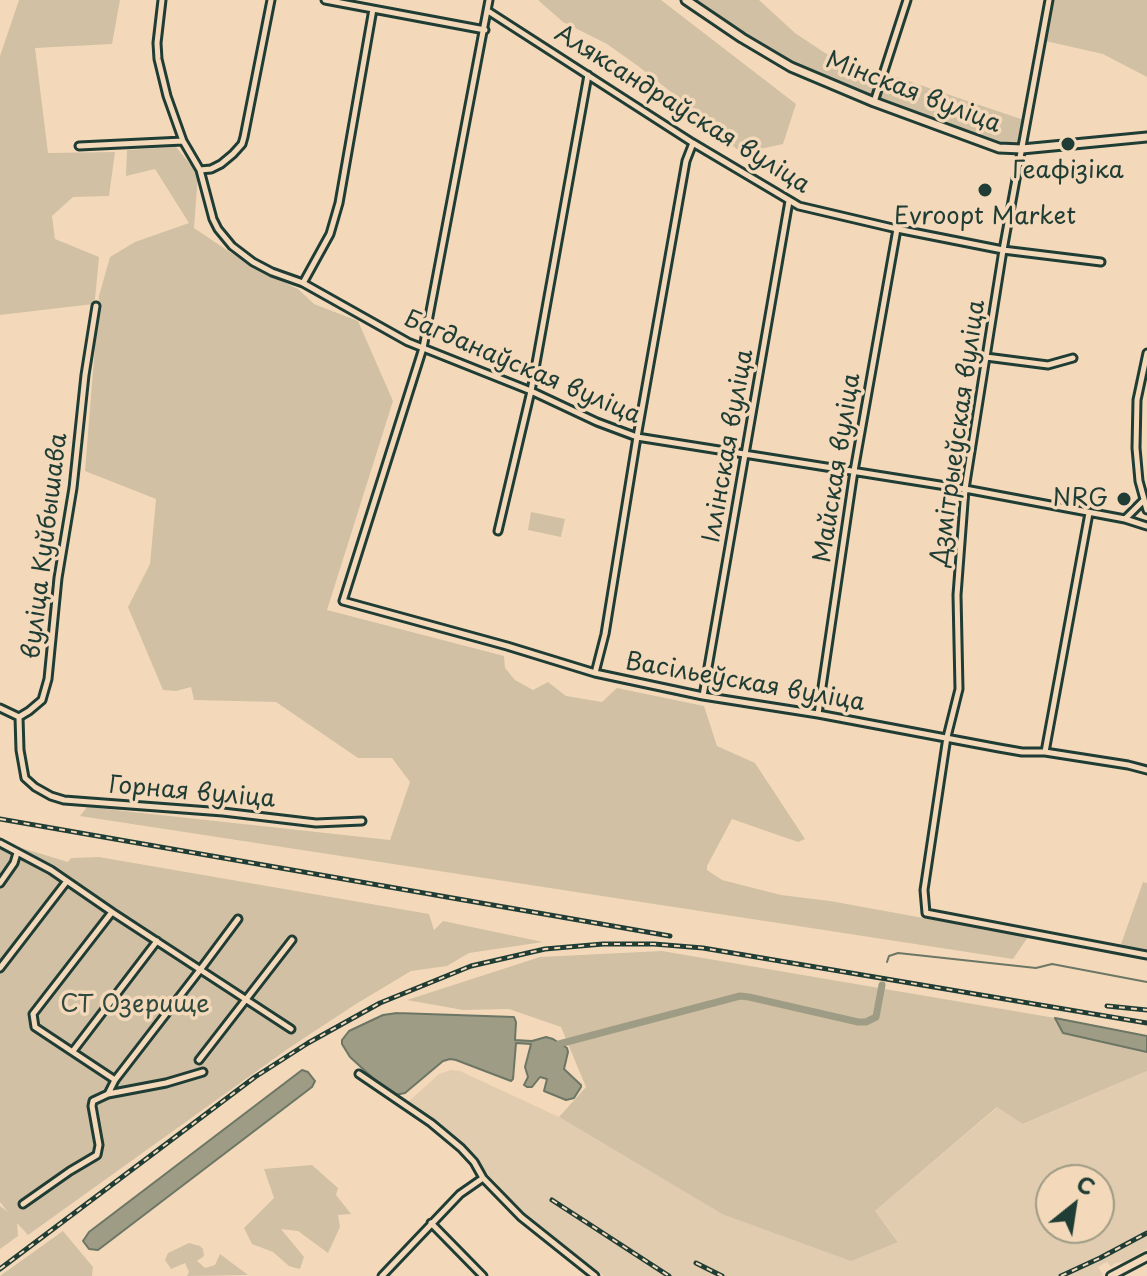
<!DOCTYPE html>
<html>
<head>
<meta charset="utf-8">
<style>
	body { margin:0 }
	#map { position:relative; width:1147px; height:1276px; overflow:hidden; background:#f3d9ba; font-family:"Playpen Sans",sans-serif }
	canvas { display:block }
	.north { position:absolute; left:1035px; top:1164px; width:80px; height:80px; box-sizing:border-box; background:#f3d9ba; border:2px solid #9e9b84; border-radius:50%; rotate:30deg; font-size:22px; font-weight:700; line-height:32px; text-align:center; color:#1f3d34 }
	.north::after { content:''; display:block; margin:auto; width:28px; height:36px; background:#1f3d34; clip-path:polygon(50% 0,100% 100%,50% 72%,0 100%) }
</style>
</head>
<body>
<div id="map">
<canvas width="1147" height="1276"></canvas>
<div class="north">С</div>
</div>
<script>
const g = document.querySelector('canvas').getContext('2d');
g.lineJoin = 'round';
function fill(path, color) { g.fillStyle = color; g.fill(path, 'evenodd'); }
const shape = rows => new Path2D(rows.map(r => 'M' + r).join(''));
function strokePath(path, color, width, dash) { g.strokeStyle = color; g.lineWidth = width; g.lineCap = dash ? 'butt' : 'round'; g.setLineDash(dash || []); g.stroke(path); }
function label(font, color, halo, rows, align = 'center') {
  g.font = font + ' "Playpen Sans",sans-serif'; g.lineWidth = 7; g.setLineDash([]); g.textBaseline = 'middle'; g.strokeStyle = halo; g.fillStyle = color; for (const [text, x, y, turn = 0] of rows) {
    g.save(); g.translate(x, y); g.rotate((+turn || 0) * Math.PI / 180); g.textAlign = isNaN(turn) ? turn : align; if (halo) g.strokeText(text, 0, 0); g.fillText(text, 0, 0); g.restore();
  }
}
const built = shape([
	[451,1070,460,1071,559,1117,722,1214,898,1241,875,1211,998,1107,1024,1124,1147,1071,1147,1249,1124,1262,1115,1263,1111,1267,1107,1262,1098,1267,1103,1275,1100,1276,604,1276,516,1207,467,1149,408,1102,439,1074],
	[1051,1180,1099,1180,1099,1228,1051,1228]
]);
const green = shape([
	[19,0,120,0,112,44,35,48,48,153,115,152,109,196,73,197,52,216,55,239,99,257,95,299,93,304,0,315,0,56],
	[538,0,661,0,796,104,783,144,741,153,695,111,638,66,607,44,563,22],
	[686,0,759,0,795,33,825,53,1027,121,1022,149,999,148,791,67],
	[1049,0,1147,0,1147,77,1103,54,1041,40],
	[176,147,198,174,194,228,249,265,298,289,314,304,358,321,393,401,327,610,504,656,505,668,515,680,533,690,548,682,566,696,602,702,617,688,704,706,717,746,755,763,805,839,798,842,732,819,707,866,707,870,722,880,781,895,830,901,1028,937,1013,959,80,816,87,807,390,840,410,782,392,758,358,758,276,702,194,700,191,687,176,691,163,690,128,607,150,564,156,499,85,471,99,296,110,257,135,242,189,223,155,169,126,176,127,150],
	[531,512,565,519,561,537,528,530],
	[15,846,68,862,71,858,99,857,429,914,434,930,443,921,543,942,469,953,447,966,411,971,356,1004,289,1048,28,1235,17,1223,18,1236,0,1249,0,1206,8,1212,0,1202,0,847,7,850],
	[1143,882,1147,883,1147,952,1120,947],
	[662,951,1055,1018,1063,1033,1147,1052,1147,1071,1023,1124,997,1107,875,1211,898,1242,851,1261,722,1214,559,1117,586,1087,561,1027,509,1009,463,1010,407,1000,540,957],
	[312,1165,338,1188,336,1195,351,1214,338,1215,340,1227,328,1253,298,1231,281,1229,304,1257,300,1269,289,1266,273,1252,252,1244,244,1228,274,1198,264,1169],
	[63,1231,93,1267,92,1276,0,1276],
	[189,1243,200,1246,203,1249,204,1256,197,1261,205,1268,215,1265,220,1254,248,1275,187,1276,189,1272,185,1263,171,1269,165,1260,168,1253]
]);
const water = shape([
	[397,1013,514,1017,516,1022,515,1040,532,1041,546,1037,553,1039,567,1048,568,1052,564,1069,581,1085,581,1087,574,1098,566,1100,544,1091,547,1079,540,1077,532,1087,527,1087,524,1085,528,1077,525,1067,531,1044,516,1043,513,1079,511,1081,456,1060,450,1059,443,1061,405,1093,395,1095,374,1079,350,1057,342,1044,342,1040,349,1031,383,1015,397,1013],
	[1055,1018,1147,1036,1147,1052,1063,1033,1055,1018],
	[302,1070,308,1072,315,1081,312,1087,98,1250,89,1249,83,1241,89,1232,302,1070]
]);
const stream = shape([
	[887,962,889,956,898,953,1036,968,1052,964,1147,982]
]);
const canal = shape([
	[559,1044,740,996,749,997,858,1022,866,1022,876,1017,882,985]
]);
const minor = shape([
	[162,0,157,43,158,59,167,96,183,141,200,170,213,219,218,229,232,246,253,262,272,272,303,283,408,342,531,391,597,422,637,437,965,489,1125,519,1147,526],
	[325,0,485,30],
	[489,0,423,348,343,601,507,646,595,673,703,696,818,714,999,748,1022,752,1045,752,1128,765,1147,770],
	[1049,0,1003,250,965,489,957,595,959,689,947,737,924,890,926,913,1147,955],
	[488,11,693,143,799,206,897,229,1003,250,1101,262],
	[874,102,907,0],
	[79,146,183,141],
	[200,170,211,169,221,164,233,154,242,144,244,137,271,0],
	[303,283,330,234,339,203,373,9],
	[1147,353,1137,400,1136,448,1139,481,1147,510],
	[986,357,1048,365,1073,358],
	[1125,519,1143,501],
	[498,531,531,391,588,75],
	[595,673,605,634,637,437,686,161,693,143],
	[703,696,789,201],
	[0,708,19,717],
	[818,714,854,471,897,229],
	[19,717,29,711,42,700,48,679,58,578,73,488,85,375,96,306],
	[19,717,20,750,25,778,35,787,51,796,64,800,223,812,316,823,362,821],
	[1045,752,1089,513],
	[0,843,51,870,112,912,291,1029],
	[0,883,14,863,17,853],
	[112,912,33,1014,35,1027,115,1080],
	[0,968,67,881],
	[73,1051,157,941],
	[199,1060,292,940],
	[359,1074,431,1123,461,1148,474,1162,483,1178,521,1217,595,1276],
	[108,1094,166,1083,203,1072],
	[23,1204,70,1171,97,1155,99,1145,92,1106,93,1101,108,1094,115,1080,200,970,238,919],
	[431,1223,483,1276],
	[382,1276,460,1194,483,1178]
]);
const tertiary = shape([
	[1111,1276,1147,1257]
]);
const secondary = shape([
	[686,0,742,38,791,67,874,102,999,148,1022,149,1147,137]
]);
const rail = shape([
	[0,819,670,936],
	[1107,1006,1147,1010],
	[552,1200,669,1276],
	[696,1263,722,1276],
	[0,1269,255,1077,308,1043,380,1003,471,966,545,949,603,944,654,944,703,948,1147,1023],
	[1061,1276,1100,1258,1147,1233]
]);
const markers = [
	[1068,144,8,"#1f3d34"],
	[985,190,8,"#1f3d34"],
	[1124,499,8,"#1f3d34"]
];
const streetNames = [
	["Мінская вуліца",913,93,21],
	["Аляксандраўская вуліца",682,110,32],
	["Багданаўская вуліца",522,368,23],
	["Дзмітрыеўская вуліца",959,433,-82],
	["Іллінская вуліца",729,446,-80],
	["Майская вуліца",838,468,-81],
	["вуліца Куйбышава",46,546,-83],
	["Васільеўская вуліца",745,683,10],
	["Горная вуліца",192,793,5]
];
const poiNames = [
	["Геафізіка",1068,171],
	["Evroopt Market",985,217],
	["NRG",1108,499,"right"]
];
const parkNames = [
	["СТ Озерище",135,1005]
];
fill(built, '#e1ccaf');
fill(green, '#d1c0a4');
fill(water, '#9f9c85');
strokePath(water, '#6c7665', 2);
strokePath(stream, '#6c7665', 2);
strokePath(canal, '#9f9c85', 7);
strokePath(minor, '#1f3d34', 11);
strokePath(tertiary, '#1f3d34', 12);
strokePath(secondary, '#1f3d34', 13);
strokePath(minor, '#f3d9ba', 5);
strokePath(tertiary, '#f3d9ba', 6);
strokePath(secondary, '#f3d9ba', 7);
strokePath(rail, '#1f3d34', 5);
strokePath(rail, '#f3d9ba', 2, [6]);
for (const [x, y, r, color] of markers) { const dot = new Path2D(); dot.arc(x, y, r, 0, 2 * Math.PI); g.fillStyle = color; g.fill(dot); strokePath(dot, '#f3d9ba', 3); }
label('24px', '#1f3d34', '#f3d9ba', streetNames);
label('24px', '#1f3d34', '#f3d9ba', poiNames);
label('24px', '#314a3f', '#f3d9ba', parkNames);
</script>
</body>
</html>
